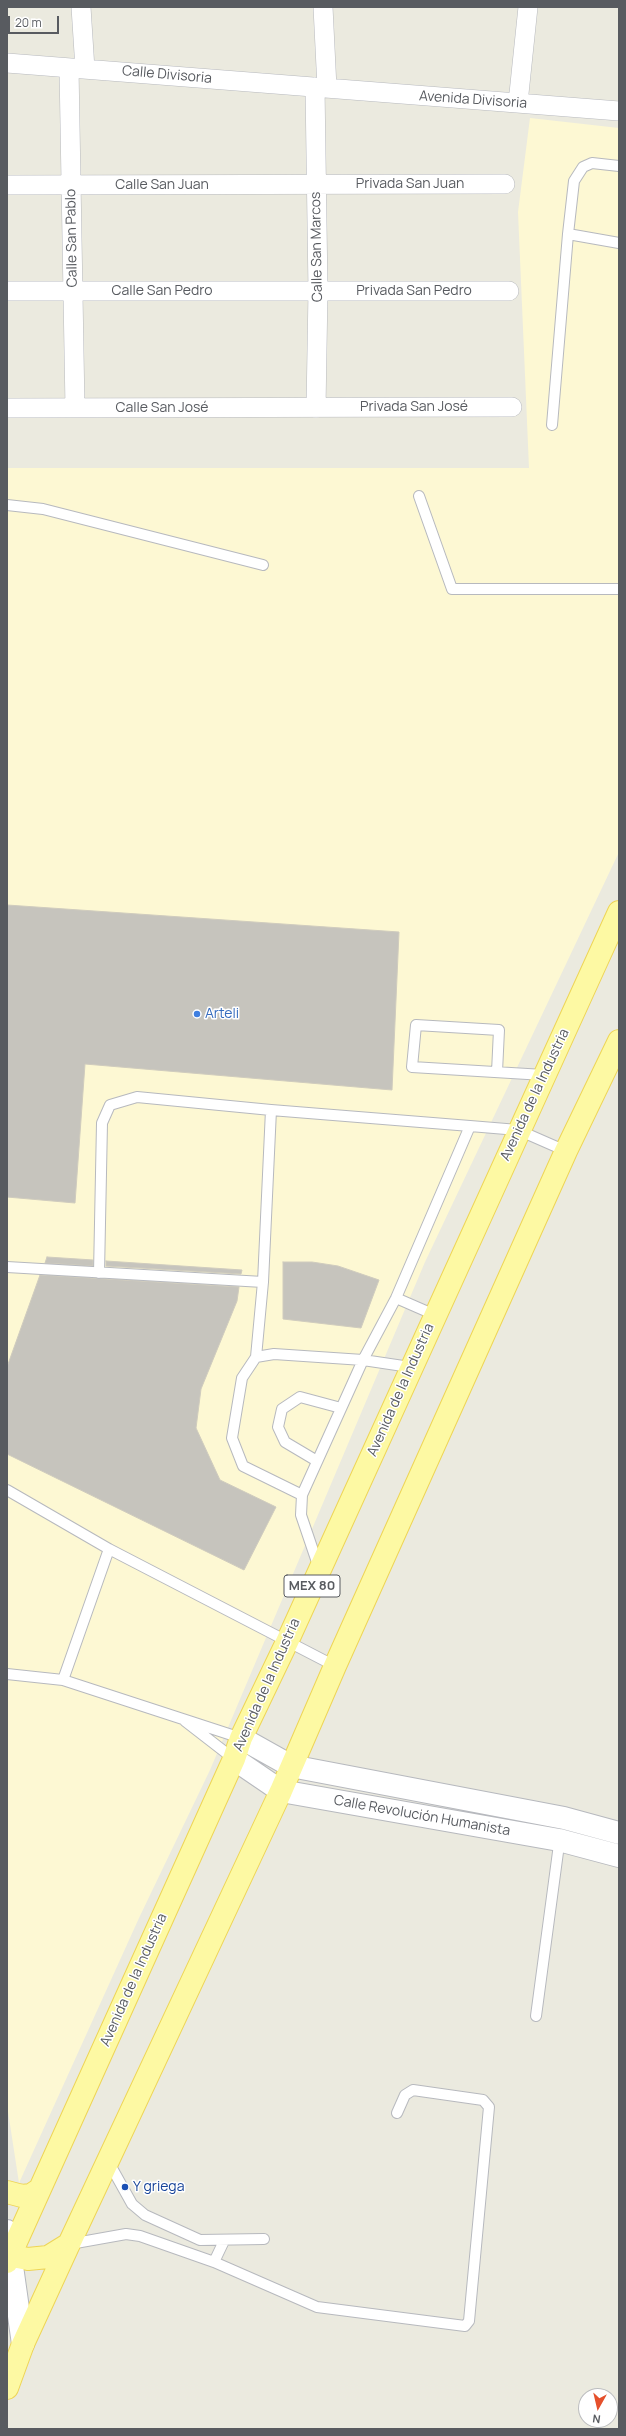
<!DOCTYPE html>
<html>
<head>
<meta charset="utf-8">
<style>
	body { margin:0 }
	#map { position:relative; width:626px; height:2436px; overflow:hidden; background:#ebeadf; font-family:Manrope,sans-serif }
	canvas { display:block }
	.frame { position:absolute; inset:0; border:8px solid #585b60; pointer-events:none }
	.north { position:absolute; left:578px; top:2388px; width:40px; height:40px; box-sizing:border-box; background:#fff; border:1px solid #bcbdbf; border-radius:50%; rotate:188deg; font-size:11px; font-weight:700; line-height:16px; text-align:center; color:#585b60 }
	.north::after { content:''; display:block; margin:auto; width:14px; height:18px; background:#e5502c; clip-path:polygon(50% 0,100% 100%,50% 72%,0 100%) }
	.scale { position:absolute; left:8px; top:16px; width:51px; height:18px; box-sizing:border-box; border:2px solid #585b60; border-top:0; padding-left:5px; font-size:12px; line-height:14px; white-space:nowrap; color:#585b60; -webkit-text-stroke:3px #fff; paint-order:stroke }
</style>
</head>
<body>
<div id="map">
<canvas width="626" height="2436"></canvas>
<div class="frame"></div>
<div class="north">N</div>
<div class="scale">20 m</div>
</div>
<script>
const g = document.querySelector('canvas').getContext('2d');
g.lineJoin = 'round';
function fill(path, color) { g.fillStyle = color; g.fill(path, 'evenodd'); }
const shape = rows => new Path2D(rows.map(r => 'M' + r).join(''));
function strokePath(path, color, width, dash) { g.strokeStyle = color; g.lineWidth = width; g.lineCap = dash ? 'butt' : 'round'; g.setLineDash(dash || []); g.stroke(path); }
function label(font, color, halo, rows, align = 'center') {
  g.font = font + ' Manrope,sans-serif'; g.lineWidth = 3; g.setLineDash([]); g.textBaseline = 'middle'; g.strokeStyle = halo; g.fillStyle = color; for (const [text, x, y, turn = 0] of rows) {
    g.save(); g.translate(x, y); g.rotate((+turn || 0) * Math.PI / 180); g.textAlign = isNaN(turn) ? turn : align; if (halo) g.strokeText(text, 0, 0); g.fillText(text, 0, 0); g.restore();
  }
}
const commercial = shape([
	[530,118,619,128,619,852,425,1262,210,1770,139,1918,19,2183,7,2105,7,468,529,468,518,212]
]);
const building = shape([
	[7,905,399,932,392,1090,85,1064,75,1203,7,1197,7,905],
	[47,1257,93,1260,93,1266,45,1263,47,1257],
	[106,1261,242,1270,241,1274,106,1266,106,1261],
	[283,1262,312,1262,338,1266,379,1280,361,1328,283,1319,283,1262],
	[40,1275,239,1287,237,1301,201,1389,196,1428,220,1480,276,1507,244,1570,7,1454,7,1367,40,1275]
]);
const service = shape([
	[568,234,574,181,583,167,592,163,619,166],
	[552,425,568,234,619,243],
	[419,496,452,589,619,589],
	[7,505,43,509,263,565],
	[497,1072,499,1030,416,1025,412,1067,544,1075],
	[470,1126,518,1130,566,1151],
	[7,1267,263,1282],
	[99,1273,102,1123,110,1105,137,1097,271,1110,470,1126,396,1298,363,1360,302,1495,301,1515,319,1568],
	[396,1298,435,1315],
	[256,1357,263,1282,271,1110],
	[317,1461,285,1442,278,1427,282,1409,300,1397,341,1408],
	[7,1490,109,1549,335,1666],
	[302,1495,243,1466,232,1438,242,1378,256,1357,274,1354,363,1360,410,1367],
	[7,1674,63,1680,241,1738],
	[63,1680,109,1549],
	[185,1721,234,1759],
	[536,2016,560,1837],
	[108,2161,132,2204,145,2215,200,2240,264,2239],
	[70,2244,126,2234,140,2236,214,2262,317,2307,465,2326,469,2321,489,2107,483,2100,413,2090,405,2095,397,2113],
	[214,2262,224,2241]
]);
const minor = shape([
	[81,7,85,69],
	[323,7,327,88],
	[7,63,619,111],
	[69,68,75,408],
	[315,87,318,291,316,408],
	[518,103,528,7],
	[7,185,505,184],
	[7,291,509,291],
	[7,408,512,407]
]);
const tertiary = shape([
	[241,1738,291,1766,564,1818,619,1833],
	[234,1759,281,1791,559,1840,619,1856]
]);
const secondary = shape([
	[7,2231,23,2344]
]);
const primary = shape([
	[7,2192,22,2196,31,2195,40,2189],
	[7,2255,28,2259,48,2257,69,2244],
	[7,2262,234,1759,241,1738,287,1642,619,912],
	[7,2388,23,2344,69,2244,281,1791,335,1666,566,1151,619,1041]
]);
const markers = [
	[197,1014,4,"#3f7fe0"],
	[125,2187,4,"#1a4fb4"]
];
const shields = [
	[312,1586,56]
];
const shieldNames = [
	["MEX 80",312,1586]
];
const streetNames = [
	["Calle Divisoria",167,75,5],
	["Avenida Divisoria",473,100,4],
	["Privada San Juan",410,184],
	["Calle San Juan",162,185],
	["Calle San Pablo",72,238,-91],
	["Calle San Marcos",317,247,-91],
	["Calle San Pedro",162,291],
	["Privada San Pedro",414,291],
	["Privada San José",414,407],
	["Calle San José",162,408],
	["Avenida de la Industria",535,1095,-65],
	["Avenida de la Industria",401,1390,-66],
	["Avenida de la Industria",267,1685,-66],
	["Calle Revolución Humanista",422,1816,10],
	["Avenida de la Industria",134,1980,-66]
];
const shopNames = [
	["Arteli",205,1014]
];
const transitNames = [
	["Y griega",133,2187]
];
fill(commercial, '#fdf8d3');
fill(building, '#c6c4bd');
strokePath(building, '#d0ccbe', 1);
strokePath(service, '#b7b9be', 12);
strokePath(minor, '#b7b9be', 20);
strokePath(tertiary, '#b7b9be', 24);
strokePath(secondary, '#b5b8be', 24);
strokePath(primary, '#eed556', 24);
strokePath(service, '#fff', 10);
strokePath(minor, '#fff', 19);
strokePath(tertiary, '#fff', 22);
strokePath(secondary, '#fff', 22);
strokePath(primary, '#fdf9a3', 22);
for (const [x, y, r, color] of markers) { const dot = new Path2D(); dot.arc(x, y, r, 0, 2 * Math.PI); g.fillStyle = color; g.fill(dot); strokePath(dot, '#fff', 1.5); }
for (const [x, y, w] of shields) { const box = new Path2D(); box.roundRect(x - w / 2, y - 11, w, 22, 3); g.fillStyle = '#fff'; g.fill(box); strokePath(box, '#585b60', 1); }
label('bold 13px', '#585b60', null, shieldNames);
label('14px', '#585b60', '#fff', streetNames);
label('14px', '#366cbe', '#fff', shopNames, 'left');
label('14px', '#164399', '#fff', transitNames, 'left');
</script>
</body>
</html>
